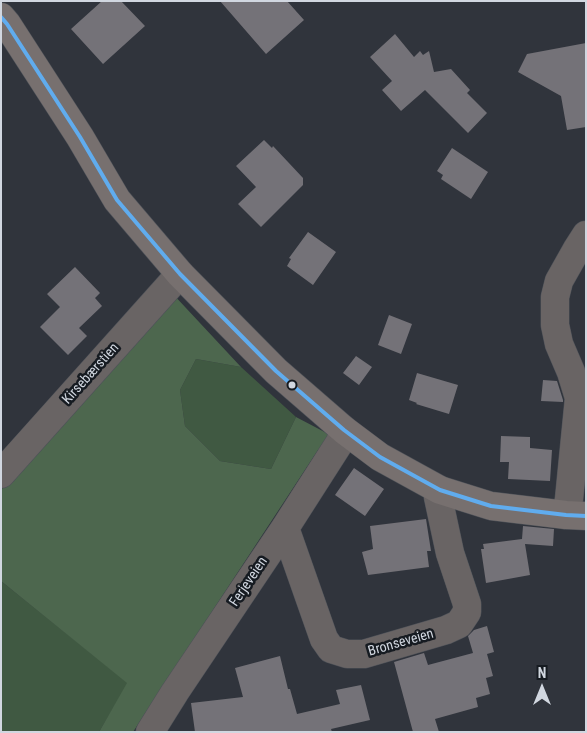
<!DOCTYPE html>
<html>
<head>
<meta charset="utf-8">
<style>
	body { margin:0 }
	#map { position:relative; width:587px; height:733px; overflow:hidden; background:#30343c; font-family:"Roboto Condensed",sans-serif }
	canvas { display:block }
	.frame { position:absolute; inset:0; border:2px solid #d1d7e0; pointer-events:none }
	.north { position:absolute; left:517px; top:663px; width:50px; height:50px; -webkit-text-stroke:4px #161b21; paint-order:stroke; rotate:0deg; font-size:14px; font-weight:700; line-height:20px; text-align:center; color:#d1d7e0 }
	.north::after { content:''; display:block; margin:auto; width:18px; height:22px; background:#d1d7e0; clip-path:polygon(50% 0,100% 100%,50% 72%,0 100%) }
</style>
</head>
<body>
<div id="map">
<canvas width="587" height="733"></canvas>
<div class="frame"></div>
<div class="north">N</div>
</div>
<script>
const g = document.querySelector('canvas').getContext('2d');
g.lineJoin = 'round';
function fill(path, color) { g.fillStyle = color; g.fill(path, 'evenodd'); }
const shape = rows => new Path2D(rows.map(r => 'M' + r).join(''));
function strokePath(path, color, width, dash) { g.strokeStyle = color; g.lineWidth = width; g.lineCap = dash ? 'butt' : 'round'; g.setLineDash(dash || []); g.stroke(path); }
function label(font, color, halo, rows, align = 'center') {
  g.font = font + ' "Roboto Condensed",sans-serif'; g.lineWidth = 5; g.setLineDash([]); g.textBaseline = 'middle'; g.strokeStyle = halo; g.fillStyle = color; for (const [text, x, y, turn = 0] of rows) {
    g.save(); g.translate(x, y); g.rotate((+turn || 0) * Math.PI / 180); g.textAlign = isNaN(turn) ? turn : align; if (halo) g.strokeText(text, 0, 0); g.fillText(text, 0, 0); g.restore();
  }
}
const green = shape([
	[196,359,241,367,296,417,271,469,220,461,185,426,180,390],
	[1,581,128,683,99,732,1,732]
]);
const forest = shape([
	[172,293,241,367,196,359,180,390,185,426,220,461,271,469,296,417,336,438,318,450,133,732,99,732,127,683,1,581,1,490]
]);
const building = shape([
	[102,1,121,1,145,26,103,64,71,29],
	[220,1,287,1,304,20,266,54],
	[395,34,414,57,420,51,423,55,429,51,434,72,451,69,470,90,467,93,487,113,468,133,425,90,401,111,382,90,392,81,370,57],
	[586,43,586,127,567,130,561,96,518,72,527,54],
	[264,140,272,148,273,146,303,178,303,185,261,227,238,204,256,187,236,166],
	[452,148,488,172,471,199,441,179,443,175,437,171],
	[308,232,336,252,313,285,287,266,291,259,289,258],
	[75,267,100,293,95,298,102,306,79,328,87,336,68,355,40,327,60,307,47,294],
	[389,315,412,324,401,354,378,345],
	[356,356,372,367,359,385,343,373],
	[417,373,458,385,449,414,416,404,417,403,409,400],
	[543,380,557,381,563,400,563,402,541,401],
	[501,436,530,437,530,448,552,450,550,481,508,479,509,462,500,462],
	[354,468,384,489,365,516,335,495],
	[426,519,431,551,427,551,429,567,368,575,362,552,373,549,370,526],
	[523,526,554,529,553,546,525,544,530,575,486,583,481,549,484,549,483,544,522,539],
	[487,626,494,652,487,654,493,676,486,678,490,694,476,698,478,707,435,719,439,732,413,732,394,662,424,653,428,665,473,653,468,636,474,630],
	[280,656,288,689,290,689,297,714,340,704,336,690,361,685,370,720,331,729,332,732,195,732,191,703,243,697,235,668]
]);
const minor = shape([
	[1,474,180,274],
	[566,515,569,499,579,398,571,372,559,344,555,325,555,297,559,281,577,249,586,235],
	[285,528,324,639,331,649,347,654,364,654,446,630,459,624,467,612,467,604,450,553,438,497,440,490],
	[150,732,175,692,285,528,340,442,344,430]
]);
const major = shape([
	[1,17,7,24,80,137,117,200,180,274,276,371,344,430,380,457,440,490,491,506,566,515,586,516]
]);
const bus1 = shape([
	[1,17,7,24,80,137,117,200,180,274,276,371,344,430,380,457,440,490,491,506,566,515,586,516]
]);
const markers = [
	[292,385,4.5,"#d1d7e0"]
];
const streetNames = [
	["Kirsebærstien",91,374,-48],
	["Ferjeveien",249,582,-56],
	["Bronseveien",401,643,-16]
];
fill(green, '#405942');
fill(forest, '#4d674e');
fill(building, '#747278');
strokePath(minor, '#4e5259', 29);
strokePath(major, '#4e5259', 29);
strokePath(minor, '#696464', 28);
strokePath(major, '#77706f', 28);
strokePath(bus1, '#60acee', 4);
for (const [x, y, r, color] of markers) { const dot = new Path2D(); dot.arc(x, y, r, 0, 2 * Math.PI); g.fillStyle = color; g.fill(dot); strokePath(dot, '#161b21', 2); }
label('14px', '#d1d7e0', '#161b21', streetNames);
</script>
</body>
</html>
